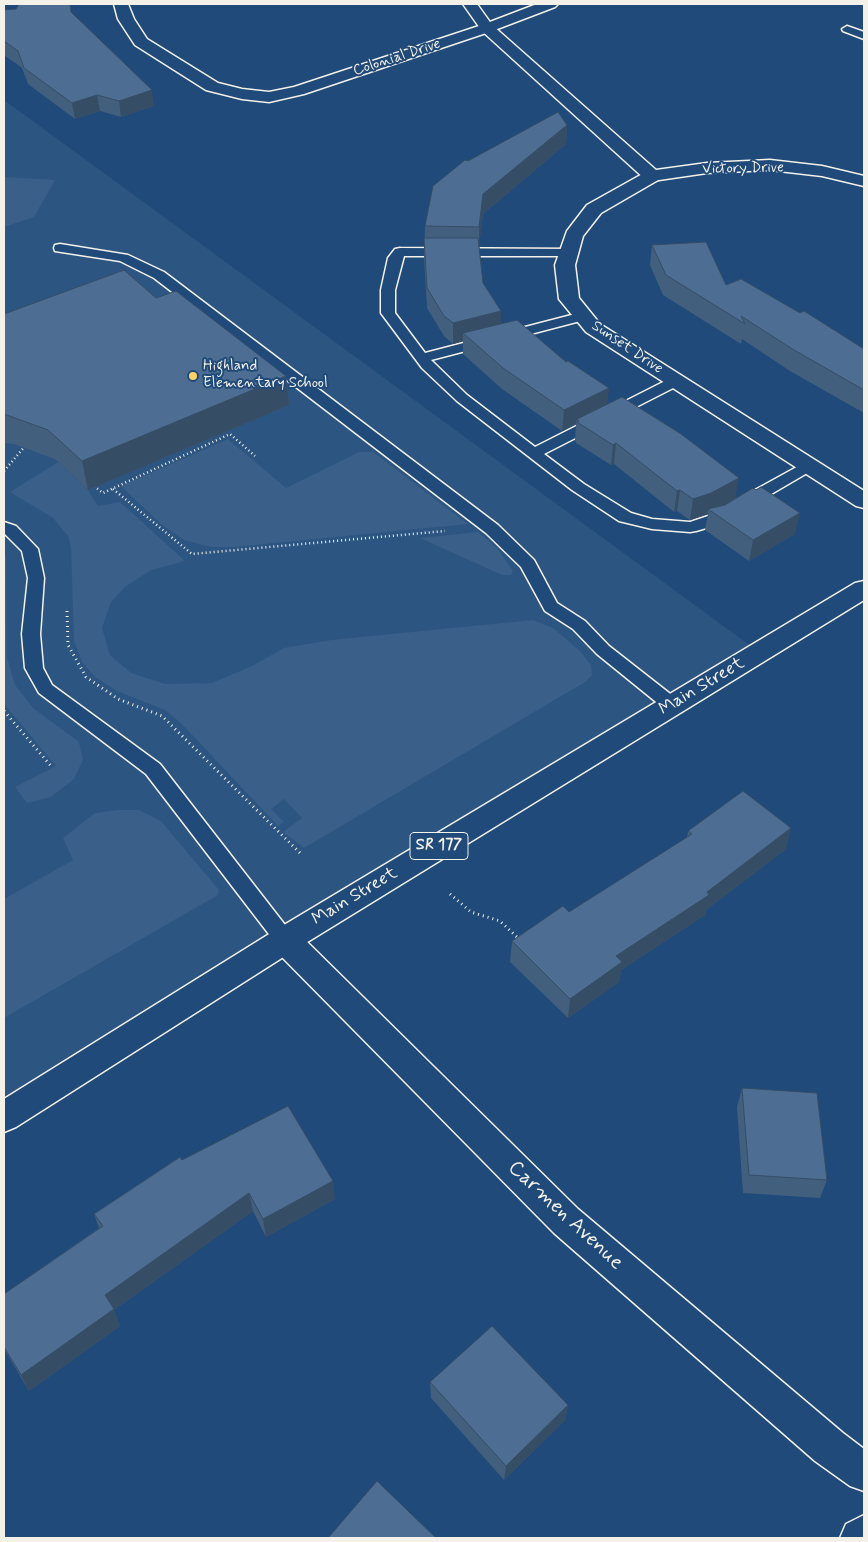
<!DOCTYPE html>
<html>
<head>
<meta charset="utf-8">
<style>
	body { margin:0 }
	#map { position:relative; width:868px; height:1542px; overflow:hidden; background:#1f4a7a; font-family:Mynerve,sans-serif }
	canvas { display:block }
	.frame { position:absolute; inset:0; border:5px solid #f4f1e8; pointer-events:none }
</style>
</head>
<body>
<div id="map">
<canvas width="868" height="1542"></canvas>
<div class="frame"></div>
</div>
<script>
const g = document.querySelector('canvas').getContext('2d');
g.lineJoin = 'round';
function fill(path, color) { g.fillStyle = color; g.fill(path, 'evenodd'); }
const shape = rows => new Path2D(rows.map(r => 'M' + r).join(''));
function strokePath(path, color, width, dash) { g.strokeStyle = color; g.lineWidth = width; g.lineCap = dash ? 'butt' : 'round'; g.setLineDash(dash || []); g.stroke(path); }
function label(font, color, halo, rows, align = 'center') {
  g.font = font + ' Mynerve,sans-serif'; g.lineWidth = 4; g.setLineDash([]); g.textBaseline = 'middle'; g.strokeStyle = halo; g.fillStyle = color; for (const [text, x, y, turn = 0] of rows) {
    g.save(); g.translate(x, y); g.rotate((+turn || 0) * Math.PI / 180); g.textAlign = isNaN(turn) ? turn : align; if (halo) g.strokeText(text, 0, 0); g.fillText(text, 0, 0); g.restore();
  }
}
const built = shape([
	[4,100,759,652,285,940,4,1117]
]);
const green = shape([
	[4,177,55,180,34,217,4,227],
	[228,439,286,488,359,452,373,452,468,524,234,547,211,547,184,540,162,525,121,486],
	[58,462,88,490,98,506,120,502,185,561,151,570,125,587,111,602,102,628,110,655,131,673,165,684,212,683,252,666,284,648,331,640,533,620,553,628,580,651,591,665,592,675,585,682,304,848,283,832,302,818,284,799,271,809,284,822,278,826,181,723,165,710,117,691,95,677,82,662,74,641,71,547,68,536,53,518,10,492],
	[478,532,497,548,513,571,511,575,502,575,420,538],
	[4,553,6,556,7,657,15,685,33,708,79,742,83,760,74,779,51,797,27,803,15,787,56,766,4,704],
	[117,810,139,810,161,821,219,890,218,895,4,1018,4,899,73,860,63,838,95,813]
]);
const pathFar1 = shape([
	[4,471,26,445],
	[94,486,103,493,230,434,255,456],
	[113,489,192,554,445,531]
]);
const path = shape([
	[67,611,68,645,86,677,118,699,162,716,301,854],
	[4,711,51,766],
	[450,894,471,912,500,921,519,939]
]);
const lane = shape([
	[847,26,864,32,864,39,843,31,842,29,847,26],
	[60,244,128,255,164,272,498,525,534,560,557,603,585,621,609,646,678,700,681,705,678,710,672,711,666,710,597,654,573,629,545,611,521,567,486,533,154,278,120,261,55,251,54,248,55,245,60,244],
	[400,248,573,249,575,252,568,256,404,256,395,290,395,313,425,353,583,312,588,313,590,316,588,319,431,360,467,395,535,447,671,378,681,378,683,381,681,384,544,454,584,484,631,513,652,519,690,522,708,516,804,463,809,461,814,463,817,466,814,469,720,524,696,531,690,532,652,529,619,521,572,490,457,401,422,368,381,313,381,290,388,258,395,249,400,248],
	[4,522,16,526,38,549,44,578,40,634,43,668,52,685,160,764,292,934,295,940,292,946,285,948,278,946,146,774,39,693,25,668,22,634,28,578,22,551,4,533,4,522]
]);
const street = shape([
	[114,4,128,4,134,19,147,39,218,83,242,89,269,92,294,87,482,25,537,4,558,4,555,7,492,31,304,94,269,102,242,99,206,90,135,45,118,19,114,4],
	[652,171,658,172,661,176,658,180,601,213,583,236,575,265,579,298,600,324,864,491,864,508,856,506,586,332,559,299,555,265,567,231,587,205,646,172,652,171],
	[285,928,296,931,578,1209,843,1433,864,1449,864,1491,850,1486,815,1461,554,1233,274,949,270,940,274,931,285,928],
	[864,1515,864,1538,840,1538,846,1524,864,1515]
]);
const secondary = shape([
	[463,4,477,4,492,25,656,170,707,163,770,160,822,166,864,176,864,186,822,176,770,170,707,173,652,181,646,180,482,31,463,4]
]);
const primary = shape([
	[864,581,864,600,296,949,16,1127,4,1132,4,1099,274,931,855,583,864,581]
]);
const wall = shape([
	[4,10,71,12,154,106,121,117,100,111,75,119,28,84,22,68,4,55],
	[567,125,566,144,483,214,479,243,483,283,501,311,501,324,607,404,736,498,795,534,749,561,705,530,708,514,690,520,677,511,674,512,614,464,611,465,576,443,575,440,576,424,562,431,502,389,463,354,463,341,453,344,444,336,427,308,424,258,425,226,468,161],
	[652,245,726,285,800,313,864,349,864,413,790,371,742,339,741,344,663,295,650,265],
	[156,298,286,376,289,405,88,490,55,459,14,444,4,443,4,314],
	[688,831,786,849,706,910,705,915,621,970,619,982,568,1018,510,962,512,941,569,912,687,838],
	[742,1088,827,1180,820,1198,743,1193,737,1107],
	[182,1160,335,1199,266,1237,253,1211,114,1310,120,1326,29,1391,4,1349,4,1294,99,1228,94,1214],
	[430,1382,568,1405,565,1420,504,1480,431,1398]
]);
const shadedWall = shape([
	[152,90,154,106,121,117,119,101],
	[97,95,100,111,75,119,72,103],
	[567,125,566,144,483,214,479,247,479,227,483,194],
	[501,311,501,331,463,333,463,341,453,344,453,323],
	[286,376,289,405,88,490,82,461],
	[609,388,607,408,579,421,577,419,576,424,562,431,564,410],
	[616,443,614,464,611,465,613,445],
	[739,478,735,499,712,512,708,509,708,514,690,520,693,499],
	[680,490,677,511,674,512,677,491],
	[800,513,795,534,749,561,753,540],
	[791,828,786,849,706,910,705,915,621,970,619,982,568,1018,570,999,616,956,707,892],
	[333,1181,335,1199,266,1237,263,1219],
	[249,1193,253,1211,114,1310,120,1326,29,1391,21,1375,105,1295],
	[568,1405,565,1420,504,1480,506,1466]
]);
const building = shape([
	[19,4,70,4,71,12,152,90,119,101,97,95,72,103,24,68,18,51,4,41,4,10,16,9,19,4],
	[558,112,567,125,483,194,479,227,425,226,433,186,465,160,468,161,558,112],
	[424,238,478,238,483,283,501,311,453,323,444,316,427,288,424,238],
	[706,242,726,285,741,279,800,313,804,311,864,349,864,390,794,350,741,316,745,324,666,275,652,245,706,242],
	[124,270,156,298,176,291,286,376,82,461,48,430,4,414,4,314,124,270],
	[517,320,566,362,568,361,609,388,564,410,503,368,463,333,517,320],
	[622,397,681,434,739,478,711,493,693,499,680,490,677,491,616,443,613,445,577,422,579,421,577,419,622,397],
	[761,487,800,513,753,540,708,509,725,505,753,488,756,490,761,487],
	[743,791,791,828,707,892,709,895,616,956,622,962,570,999,512,941,563,906,569,912,692,834,688,831,743,791],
	[742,1088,817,1093,827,1180,749,1175,742,1088],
	[288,1106,333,1181,263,1219,249,1193,105,1295,114,1309,21,1375,4,1347,4,1294,103,1226,94,1214,180,1157,182,1160,288,1106],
	[492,1326,568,1405,506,1466,430,1382,492,1326],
	[377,1481,436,1538,328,1538,377,1481]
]);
const markers = [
	[193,376,5,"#ffd166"]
];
const farStreetnames = [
	["Colonial Drive",397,58,-18],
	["Victory Drive",743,169,-1],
	["Sunset Drive",627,348,34]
];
const farPoinames = [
	["Highland",203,367],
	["Elementary School",203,384]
];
const shields = [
	[439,846,58]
];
const shieldNames = [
	["SR 177",439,846]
];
const streetNames = [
	["Main Street",702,687,-31],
	["Main Street",355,897,-31]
];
const nearStreetnames = [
	["Carmen Avenue",565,1216,43]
];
fill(built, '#2d5581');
fill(green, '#3a5f88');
strokePath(lane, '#f4f1e8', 3);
strokePath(street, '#f4f1e8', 3);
strokePath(secondary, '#f4f1e8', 3);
strokePath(primary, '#f4f1e8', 3);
strokePath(pathFar1, '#f4f1e8', 2.5, [1, 3]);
strokePath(path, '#f4f1e8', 3, [1, 4]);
fill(lane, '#1f4a7a');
fill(street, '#1f4a7a');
fill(secondary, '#1f4a7a');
fill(primary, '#1f4a7a');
fill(wall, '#425f7e');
fill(shadedWall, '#364d66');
fill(building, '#4d6e92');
strokePath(building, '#364d66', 1);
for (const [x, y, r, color] of markers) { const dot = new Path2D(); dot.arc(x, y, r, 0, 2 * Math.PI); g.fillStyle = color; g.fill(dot); strokePath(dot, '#1f4a7a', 2); }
label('15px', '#f4f1e8', '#1f4a7a', farStreetnames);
label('15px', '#f4f1e8', '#1f4a7a', farPoinames, 'left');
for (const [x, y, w] of shields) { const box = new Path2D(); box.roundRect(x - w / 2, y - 13.5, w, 27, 4); g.fillStyle = '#1f4a7a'; g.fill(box); strokePath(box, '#f4f1e8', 1); }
label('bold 16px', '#f4f1e8', null, shieldNames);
label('18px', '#f4f1e8', '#1f4a7a', streetNames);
label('21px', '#f4f1e8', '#1f4a7a', nearStreetnames);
</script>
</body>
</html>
